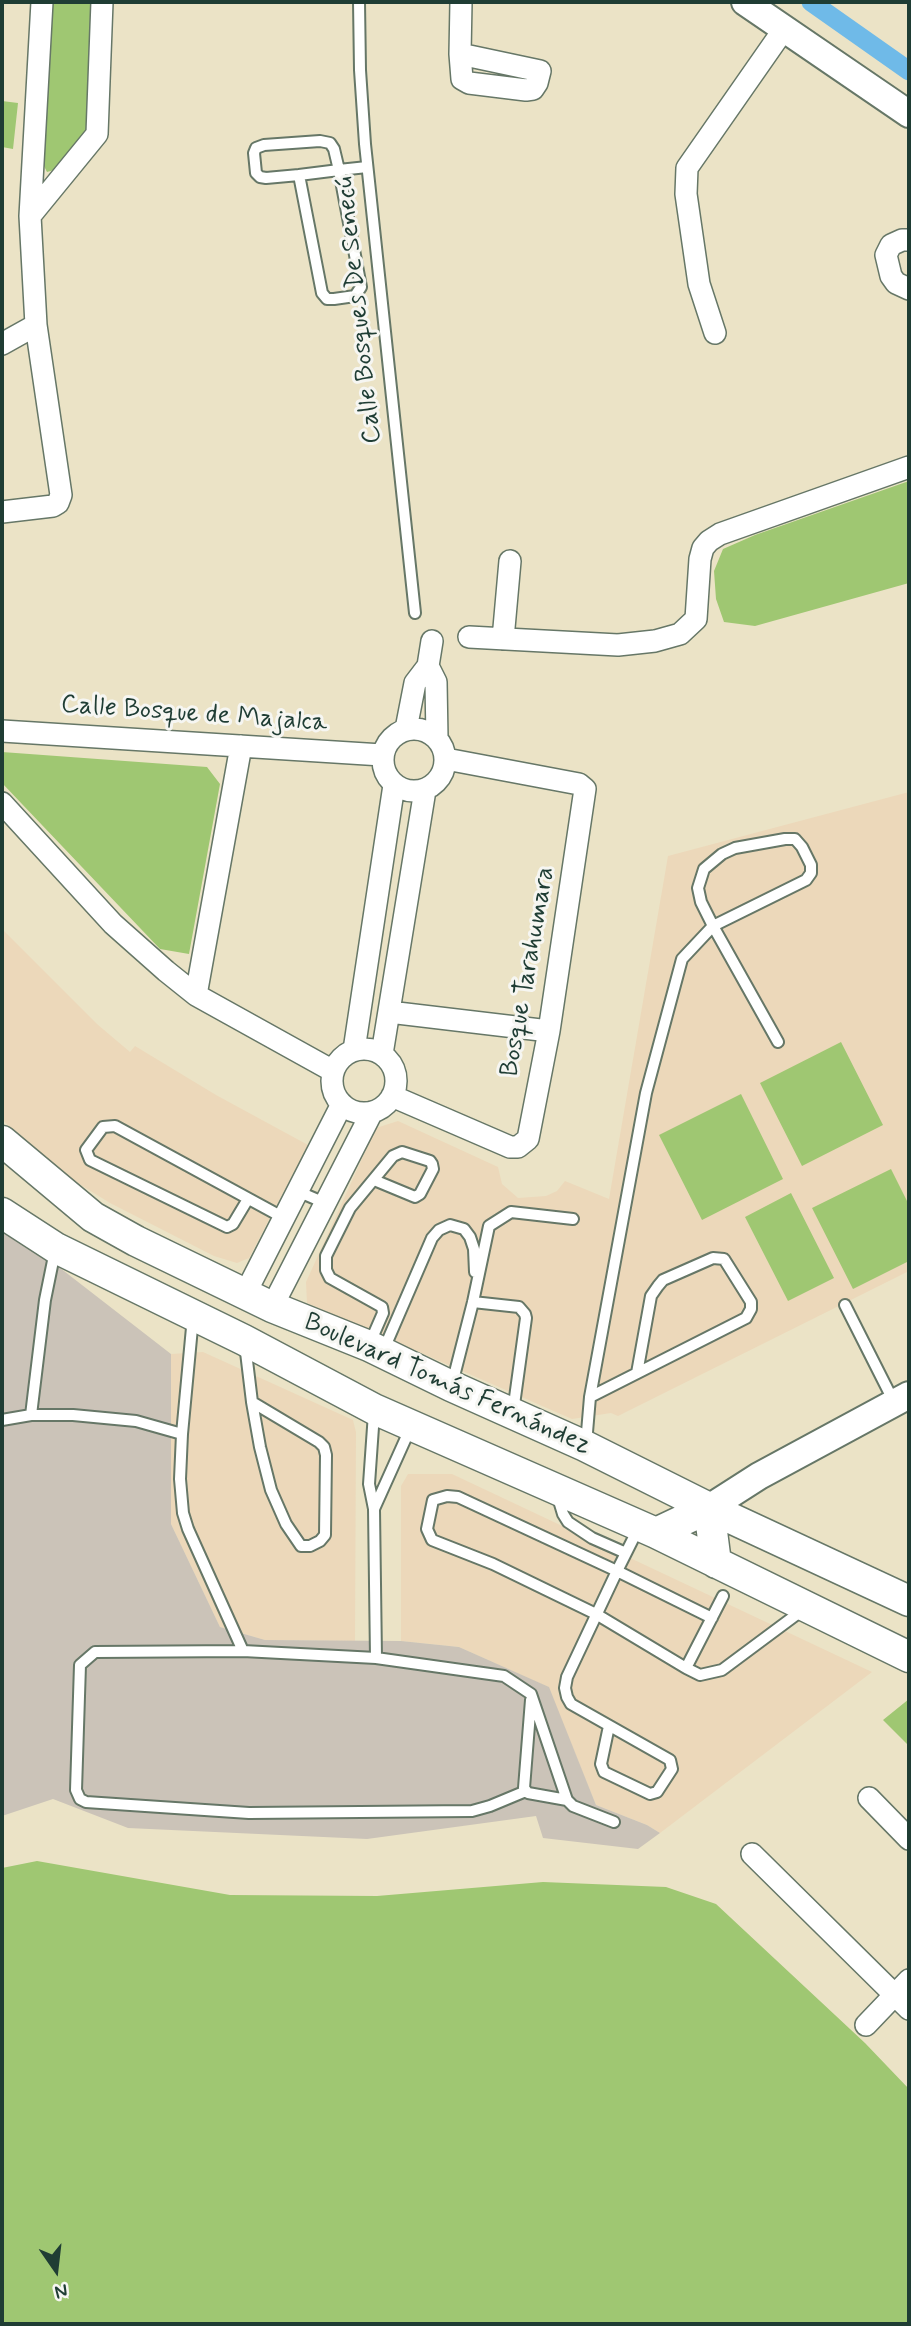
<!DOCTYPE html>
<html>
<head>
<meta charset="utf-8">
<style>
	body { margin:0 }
	#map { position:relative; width:911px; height:2326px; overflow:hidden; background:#ebe3c6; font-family:Mynerve,sans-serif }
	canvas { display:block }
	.frame { position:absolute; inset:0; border:4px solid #1f3d34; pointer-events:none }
	.north { position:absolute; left:21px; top:2235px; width:70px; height:70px; -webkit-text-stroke:5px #f6f6f2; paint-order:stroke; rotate:166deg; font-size:19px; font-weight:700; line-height:28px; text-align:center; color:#1f3d34 }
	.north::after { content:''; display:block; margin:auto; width:24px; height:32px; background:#1f3d34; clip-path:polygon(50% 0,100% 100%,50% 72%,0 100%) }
</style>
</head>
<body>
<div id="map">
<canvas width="911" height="2326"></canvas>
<div class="frame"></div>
<div class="north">N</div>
</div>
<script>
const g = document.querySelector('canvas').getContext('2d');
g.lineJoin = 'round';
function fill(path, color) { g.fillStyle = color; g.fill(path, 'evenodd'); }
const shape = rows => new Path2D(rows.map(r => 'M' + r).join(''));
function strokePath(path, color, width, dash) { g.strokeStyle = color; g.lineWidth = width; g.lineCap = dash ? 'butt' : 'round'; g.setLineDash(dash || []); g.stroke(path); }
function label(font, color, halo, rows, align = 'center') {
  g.font = font + ' Mynerve,sans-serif'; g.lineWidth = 6; g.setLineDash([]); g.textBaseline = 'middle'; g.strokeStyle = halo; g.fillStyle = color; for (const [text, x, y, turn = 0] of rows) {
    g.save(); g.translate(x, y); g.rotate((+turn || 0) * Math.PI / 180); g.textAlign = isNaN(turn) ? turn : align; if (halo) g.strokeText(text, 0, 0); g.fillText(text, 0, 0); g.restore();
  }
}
const built = shape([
	[909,792,909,1271,618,1416,611,1413,572,1419,307,1303,306,1282,376,1128,398,1121,498,1167,502,1184,518,1198,546,1196,557,1191,565,1181,609,1199,668,856],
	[2,929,97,1024,130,1052,135,1046,216,1095,308,1145,249,1258,237,1263,214,1256,110,1203,42,1161,2,1119],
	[203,1352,353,1420,356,1432,355,1641,265,1640,220,1627,171,1524,171,1354],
	[408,1474,452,1474,872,1672,660,1833,647,1825,596,1805,548,1687,459,1647,401,1641,401,1486]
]);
const industrial = shape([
	[2,1223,171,1354,171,1524,220,1627,265,1640,401,1641,459,1647,549,1687,596,1805,647,1825,660,1833,638,1849,543,1838,536,1816,367,1839,128,1828,53,1799,2,1816]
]);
const green = shape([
	[48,2,92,2,89,130,71,154,54,170,47,172,41,160],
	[2,101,18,103,13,149,2,147],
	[909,481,909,583,755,626,724,622,716,599,714,571,723,549,755,535],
	[2,752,207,767,220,784,189,954,160,949,2,783],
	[841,1042,883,1125,802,1166,760,1083],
	[741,1094,783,1179,702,1220,659,1135],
	[891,1169,909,1205,909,1261,853,1289,812,1208],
	[791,1193,834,1278,788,1301,745,1217],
	[909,1699,909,1746,883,1720],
	[37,1861,230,1895,377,1896,543,1882,666,1887,716,1904,865,2043,909,2089,909,2324,2,2324,2,1868]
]);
const canal = shape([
	[811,2,909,71]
]);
const service = shape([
	[359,2,360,70,365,144,415,613],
	[299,175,322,293,327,299,334,299,355,296,361,287,339,170,334,149,330,143,320,141,264,145,256,148,254,153,256,173,260,177,266,178,299,175,339,170,367,167],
	[297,1191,325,1203],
	[248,1199,233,1224,227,1227,90,1160,86,1150,103,1127,115,1126,284,1218],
	[55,1251,45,1300,31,1415,73,1415,136,1421,182,1434],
	[473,1302,519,1307,525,1314,526,1318,513,1412],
	[845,1305,894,1402],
	[193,1317,182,1434,180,1479,183,1513,188,1529,243,1651],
	[245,1344,252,1402,260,1447,271,1490,286,1524,301,1546,310,1546,320,1541,325,1535,326,1455,324,1447,319,1442,252,1402],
	[369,1345,383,1313,382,1307,330,1278,326,1270,326,1256,350,1208,393,1156,402,1152,430,1161,432,1164,433,1169,420,1194,415,1197,374,1180],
	[384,1349,432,1238,439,1230,450,1225,464,1229,470,1237,474,1249,475,1272],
	[452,1384,473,1302,489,1226,511,1212,573,1219],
	[590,1397,746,1318,751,1309,751,1302,724,1259,713,1258,663,1280,658,1286,651,1296,637,1373],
	[374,1413,369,1484,374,1509,376,1658],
	[2,1420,31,1415],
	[586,1444,590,1397,646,1093,682,959,713,926,806,880,811,873,811,865,802,847,795,839,785,839,735,848,722,854,704,869,698,888,701,902,713,926,778,1042],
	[557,1494,563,1514,568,1522,592,1538,626,1553],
	[374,1509,410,1429],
	[638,1529,617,1571,458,1497,447,1496,433,1500,427,1529,432,1540,493,1564,596,1614,686,1668,723,1596],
	[686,1668,700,1675,722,1670,804,1609],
	[531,1700,524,1788,528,1793,567,1800],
	[609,1726,601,1764,604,1772,650,1794,657,1792,672,1769,670,1760,571,1704,567,1697,565,1688,567,1677,617,1571,712,1618],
	[526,1791,490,1806,472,1811,249,1813,86,1802,80,1799,76,1790,80,1665,95,1652,243,1651,376,1658,504,1676,531,1694,567,1800,573,1806,614,1822]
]);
const minor = shape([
	[460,54,540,71,537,83,533,89,526,90,469,83,462,79,460,54,461,2],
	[30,216,97,134,102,2],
	[909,240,902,240,891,245,886,255,891,276,896,283,909,289],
	[715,333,699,284,686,194,687,168,784,29],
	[2,344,36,325],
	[2,512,53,506,58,503,61,495,36,325,30,216,42,2],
	[469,637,618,645,655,641,680,634,696,619,700,559,703,548,709,541,720,534,909,467],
	[503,639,510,561],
	[428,666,436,682,437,738],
	'383 760a31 31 0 1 1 62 0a31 31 0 1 1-62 0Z',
	[406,729,415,683,428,666,432,641],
	[2,731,382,755],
	[2,803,113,924,166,971,196,995,333,1071],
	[196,995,241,746],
	[389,1012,549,1031],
	'332 1081a32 32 0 1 1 64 0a32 32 0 1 1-64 0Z',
	[354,1050,394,785],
	[382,1054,425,790],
	[392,1096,510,1147,518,1147,528,1139,549,1031,585,789,579,784,446,759],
	[245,1294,342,1104],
	[272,1307,372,1112],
	[869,1798,909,1839],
	[752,1854,909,2009],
	[866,2025,909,1980]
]);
const tertiary = shape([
	[745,2,909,114],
	[709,1508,759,1476,909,1395]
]);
const secondary = shape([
	[2,1141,93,1217,136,1241,272,1307,369,1346,451,1386,585,1446,709,1508,909,1601],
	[2,1213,56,1248,244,1340,374,1409,656,1533,909,1657],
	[656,1533,709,1508,716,1563]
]);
const streetNames = [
	["Calle Bosques De Senecú",360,310,-96],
	["Calle Bosque de Majalca",194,715,4],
	["Bosque Tarahumara",529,972,-80],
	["Boulevard Tomás Fernández",447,1385,24]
];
fill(built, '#ecd8ba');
fill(industrial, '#cbc3b8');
fill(green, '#9fc772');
strokePath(canal, '#6fbae8', 19);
strokePath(service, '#667767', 14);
strokePath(minor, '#667767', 24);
strokePath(tertiary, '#667767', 30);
strokePath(secondary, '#667767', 33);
strokePath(service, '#fff', 10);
strokePath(minor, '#fff', 21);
strokePath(tertiary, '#fff', 26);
strokePath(secondary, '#fff', 30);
label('26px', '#1f3d34', '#f6f6f2', streetNames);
</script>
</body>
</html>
